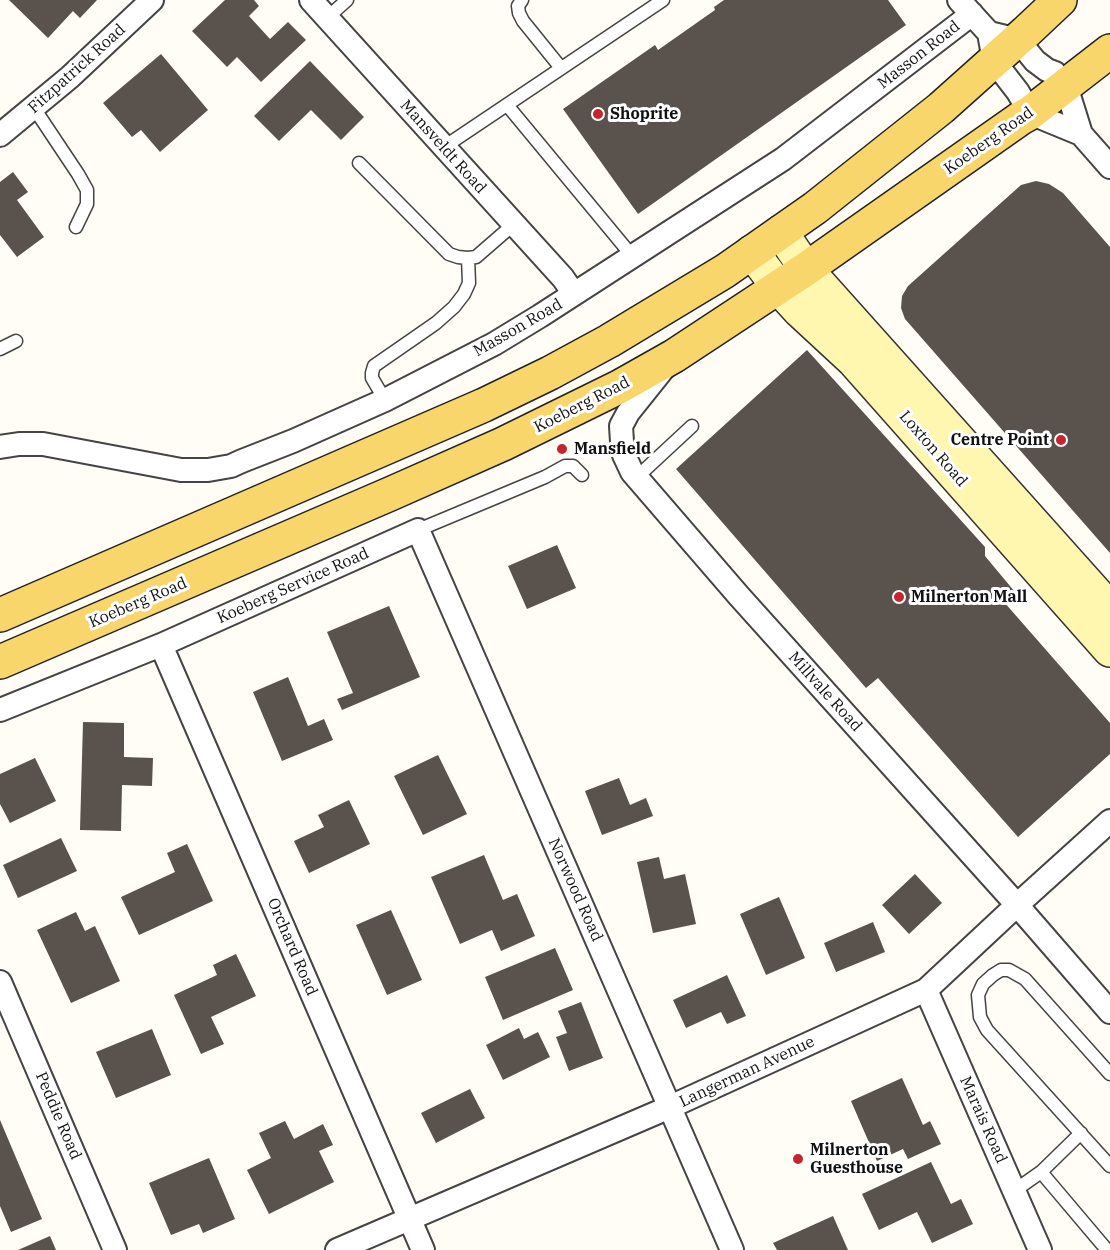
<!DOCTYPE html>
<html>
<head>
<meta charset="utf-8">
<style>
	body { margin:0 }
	canvas { display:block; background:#fffdf5 }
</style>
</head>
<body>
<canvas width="1110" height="1250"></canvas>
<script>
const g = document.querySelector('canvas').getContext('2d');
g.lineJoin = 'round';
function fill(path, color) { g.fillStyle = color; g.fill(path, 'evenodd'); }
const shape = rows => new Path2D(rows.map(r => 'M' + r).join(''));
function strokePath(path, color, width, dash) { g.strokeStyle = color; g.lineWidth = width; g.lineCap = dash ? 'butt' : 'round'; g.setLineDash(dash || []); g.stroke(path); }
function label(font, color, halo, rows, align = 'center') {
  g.font = font + ' "IBM Plex Serif",serif'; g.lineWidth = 6; g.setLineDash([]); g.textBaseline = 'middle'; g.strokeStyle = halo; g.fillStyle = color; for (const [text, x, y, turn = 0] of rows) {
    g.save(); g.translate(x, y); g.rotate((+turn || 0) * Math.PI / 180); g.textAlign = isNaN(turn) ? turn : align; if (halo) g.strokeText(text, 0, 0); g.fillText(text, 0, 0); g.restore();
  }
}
const building = shape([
	[9,0,97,0,80,18,73,11,48,38],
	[225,0,254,0,259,6,249,16,270,39,288,22,306,40,261,82,237,57,227,67,192,31],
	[724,0,888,0,906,25,638,214,563,109,655,45,658,50,715,10,714,7],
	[161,54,208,110,160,152,141,130,132,137,103,103],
	[310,61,364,117,341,140,311,110,279,141,254,116],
	[13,172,28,192,17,200,44,237,17,257,0,235,0,182],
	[1036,181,1049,184,1063,193,1110,247,1110,553,905,319,901,308,902,296,908,286,1021,185],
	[807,350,985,547,985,556,1015,592,1004,602,1110,723,1110,754,1018,837,878,678,866,688,676,469],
	[557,545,576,588,527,609,508,566],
	[389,606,420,677,342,710,337,699,353,693,327,632],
	[288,677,308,726,324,719,333,740,282,761,253,692],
	[83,722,124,723,124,757,153,758,152,786,122,785,121,831,80,830],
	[438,755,467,814,423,835,394,776],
	[35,758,56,801,10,823,0,804,0,774],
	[619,778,630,805,646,798,653,816,602,835,585,791],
	[349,800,370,844,309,873,294,841,324,827,318,815],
	[61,838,77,871,18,898,3,865],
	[187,844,213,901,139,935,121,897,175,872,167,853],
	[484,855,503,900,517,894,535,936,501,951,492,930,460,944,431,877],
	[659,857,664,879,685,874,696,924,653,933,637,862],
	[915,874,942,903,909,934,882,905],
	[779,897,805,958,766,975,740,914],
	[391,910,422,980,387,995,356,925],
	[76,912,85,931,95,926,120,981,71,1003,37,930],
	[873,922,885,952,836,972,824,943],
	[555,948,573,990,503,1020,485,977],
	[236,954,256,996,211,1017,224,1044,201,1054,174,995,217,975,213,965],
	[727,975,746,1016,727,1024,721,1012,686,1028,673,1000],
	[581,1002,603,1058,569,1071,556,1037,567,1033,558,1011],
	[519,1028,524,1039,538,1032,550,1057,503,1080,486,1045],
	[152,1029,171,1075,116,1098,96,1052],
	[902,1078,923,1125,930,1121,941,1144,908,1159,903,1149,877,1161,851,1101],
	[470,1089,485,1118,436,1143,421,1113],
	[0,1120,42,1219,11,1232,0,1206],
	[285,1121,294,1139,323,1124,333,1145,319,1151,334,1182,269,1214,247,1170,271,1158,259,1133],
	[209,1158,235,1219,203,1233,199,1224,171,1235,149,1183],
	[931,1162,951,1204,961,1199,973,1224,932,1243,917,1212,879,1230,862,1194],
	[833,1216,848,1250,777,1250,773,1243],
	[50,1236,56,1250,18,1250]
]);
const lane = shape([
	[522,0,518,6,519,13,523,21,561,68],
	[327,18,347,0],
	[507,105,633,257],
	[34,108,78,174,87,190,87,204,76,227],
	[444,147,663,0],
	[359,163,449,254,458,257,468,258,476,257,514,224],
	[0,349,16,341],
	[385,400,372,378,372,373,374,366,436,323,454,307,464,294,469,283,468,258],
	[636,478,692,426],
	[418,530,545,477,565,466,573,466,582,475],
	[1110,1074,1025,979,1009,970,1001,970,993,975,983,984,978,995,980,1017,987,1030,1110,1166],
	[1041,1172,1107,1250],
	[1014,1191,1041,1172,1081,1133]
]);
const street = shape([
	[311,0,563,278,574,294],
	[959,0,989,33,994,61,1018,92,1030,113,1081,134],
	[989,33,1018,40,1035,61,1047,70,1055,73,1066,86,1081,134,1110,167],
	[0,135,70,77,152,0],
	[664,368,628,413,621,426,622,442,624,455,632,472,739,596,1017,905,1110,1012],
	[0,447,19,444,43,444,181,470,208,470,231,466,242,461,293,441,385,400,494,344,540,316,783,159,972,14],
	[161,645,423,1250],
	[0,710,161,645,418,530,732,1250],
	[0,982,115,1250],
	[926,990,1040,1250],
	[337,1250,670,1107,926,990,1017,905,1110,821]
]);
const secondary = shape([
	[781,232,806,269,1110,609],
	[752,252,779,288,800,311,854,361,1110,650]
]);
const primary = shape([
	[0,615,484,405,550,373,609,341,725,271,815,208,941,108,1026,32,1060,0],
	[0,662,390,494,503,444,619,387,674,356,806,269,1021,118,1030,113,1110,51]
]);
const markers = [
	[598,114,6,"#c4262e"],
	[1061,440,6,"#c4262e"],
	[562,449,6,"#c4262e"],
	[899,597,6,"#c4262e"],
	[798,1159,6,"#c4262e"]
];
const streetNames = [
	["Masson Road",919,55,-38],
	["Fitzpatrick Road",77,69,-42],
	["Koeberg Road",989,141,-35],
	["Mansveldt Road",443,147,48],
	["Masson Road",518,328,-30],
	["Koeberg Road",582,405,-27],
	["Loxton Road",933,449,49],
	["Koeberg Service Road",293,586,-24],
	["Koeberg Road",138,603,-23],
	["Millvale Road",825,692,48],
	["Norwood Road",575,890,66],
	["Orchard Road",292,947,67],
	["Langerman Avenue",747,1072,-25],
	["Peddie Road",58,1116,67],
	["Marais Road",983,1120,66]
];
const poiNames = [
	["Shoprite",610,114],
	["Centre Point",1049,440,"right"],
	["Mansfield",574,449],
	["Milnerton Mall",911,597],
	["Milnerton",810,1150],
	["Guesthouse",810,1168]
];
fill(building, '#5a524d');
strokePath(lane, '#444', 15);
strokePath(street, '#444', 26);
strokePath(secondary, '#333', 36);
strokePath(primary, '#222', 36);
strokePath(lane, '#fff', 12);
strokePath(street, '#fff', 22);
strokePath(secondary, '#fff6b0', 33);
strokePath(primary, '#f9d66b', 33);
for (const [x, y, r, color] of markers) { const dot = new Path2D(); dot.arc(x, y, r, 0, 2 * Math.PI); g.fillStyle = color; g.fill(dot); strokePath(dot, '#fff', 2); }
label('16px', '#111', '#fff', streetNames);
label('bold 16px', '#111', '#fff', poiNames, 'left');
</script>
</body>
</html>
